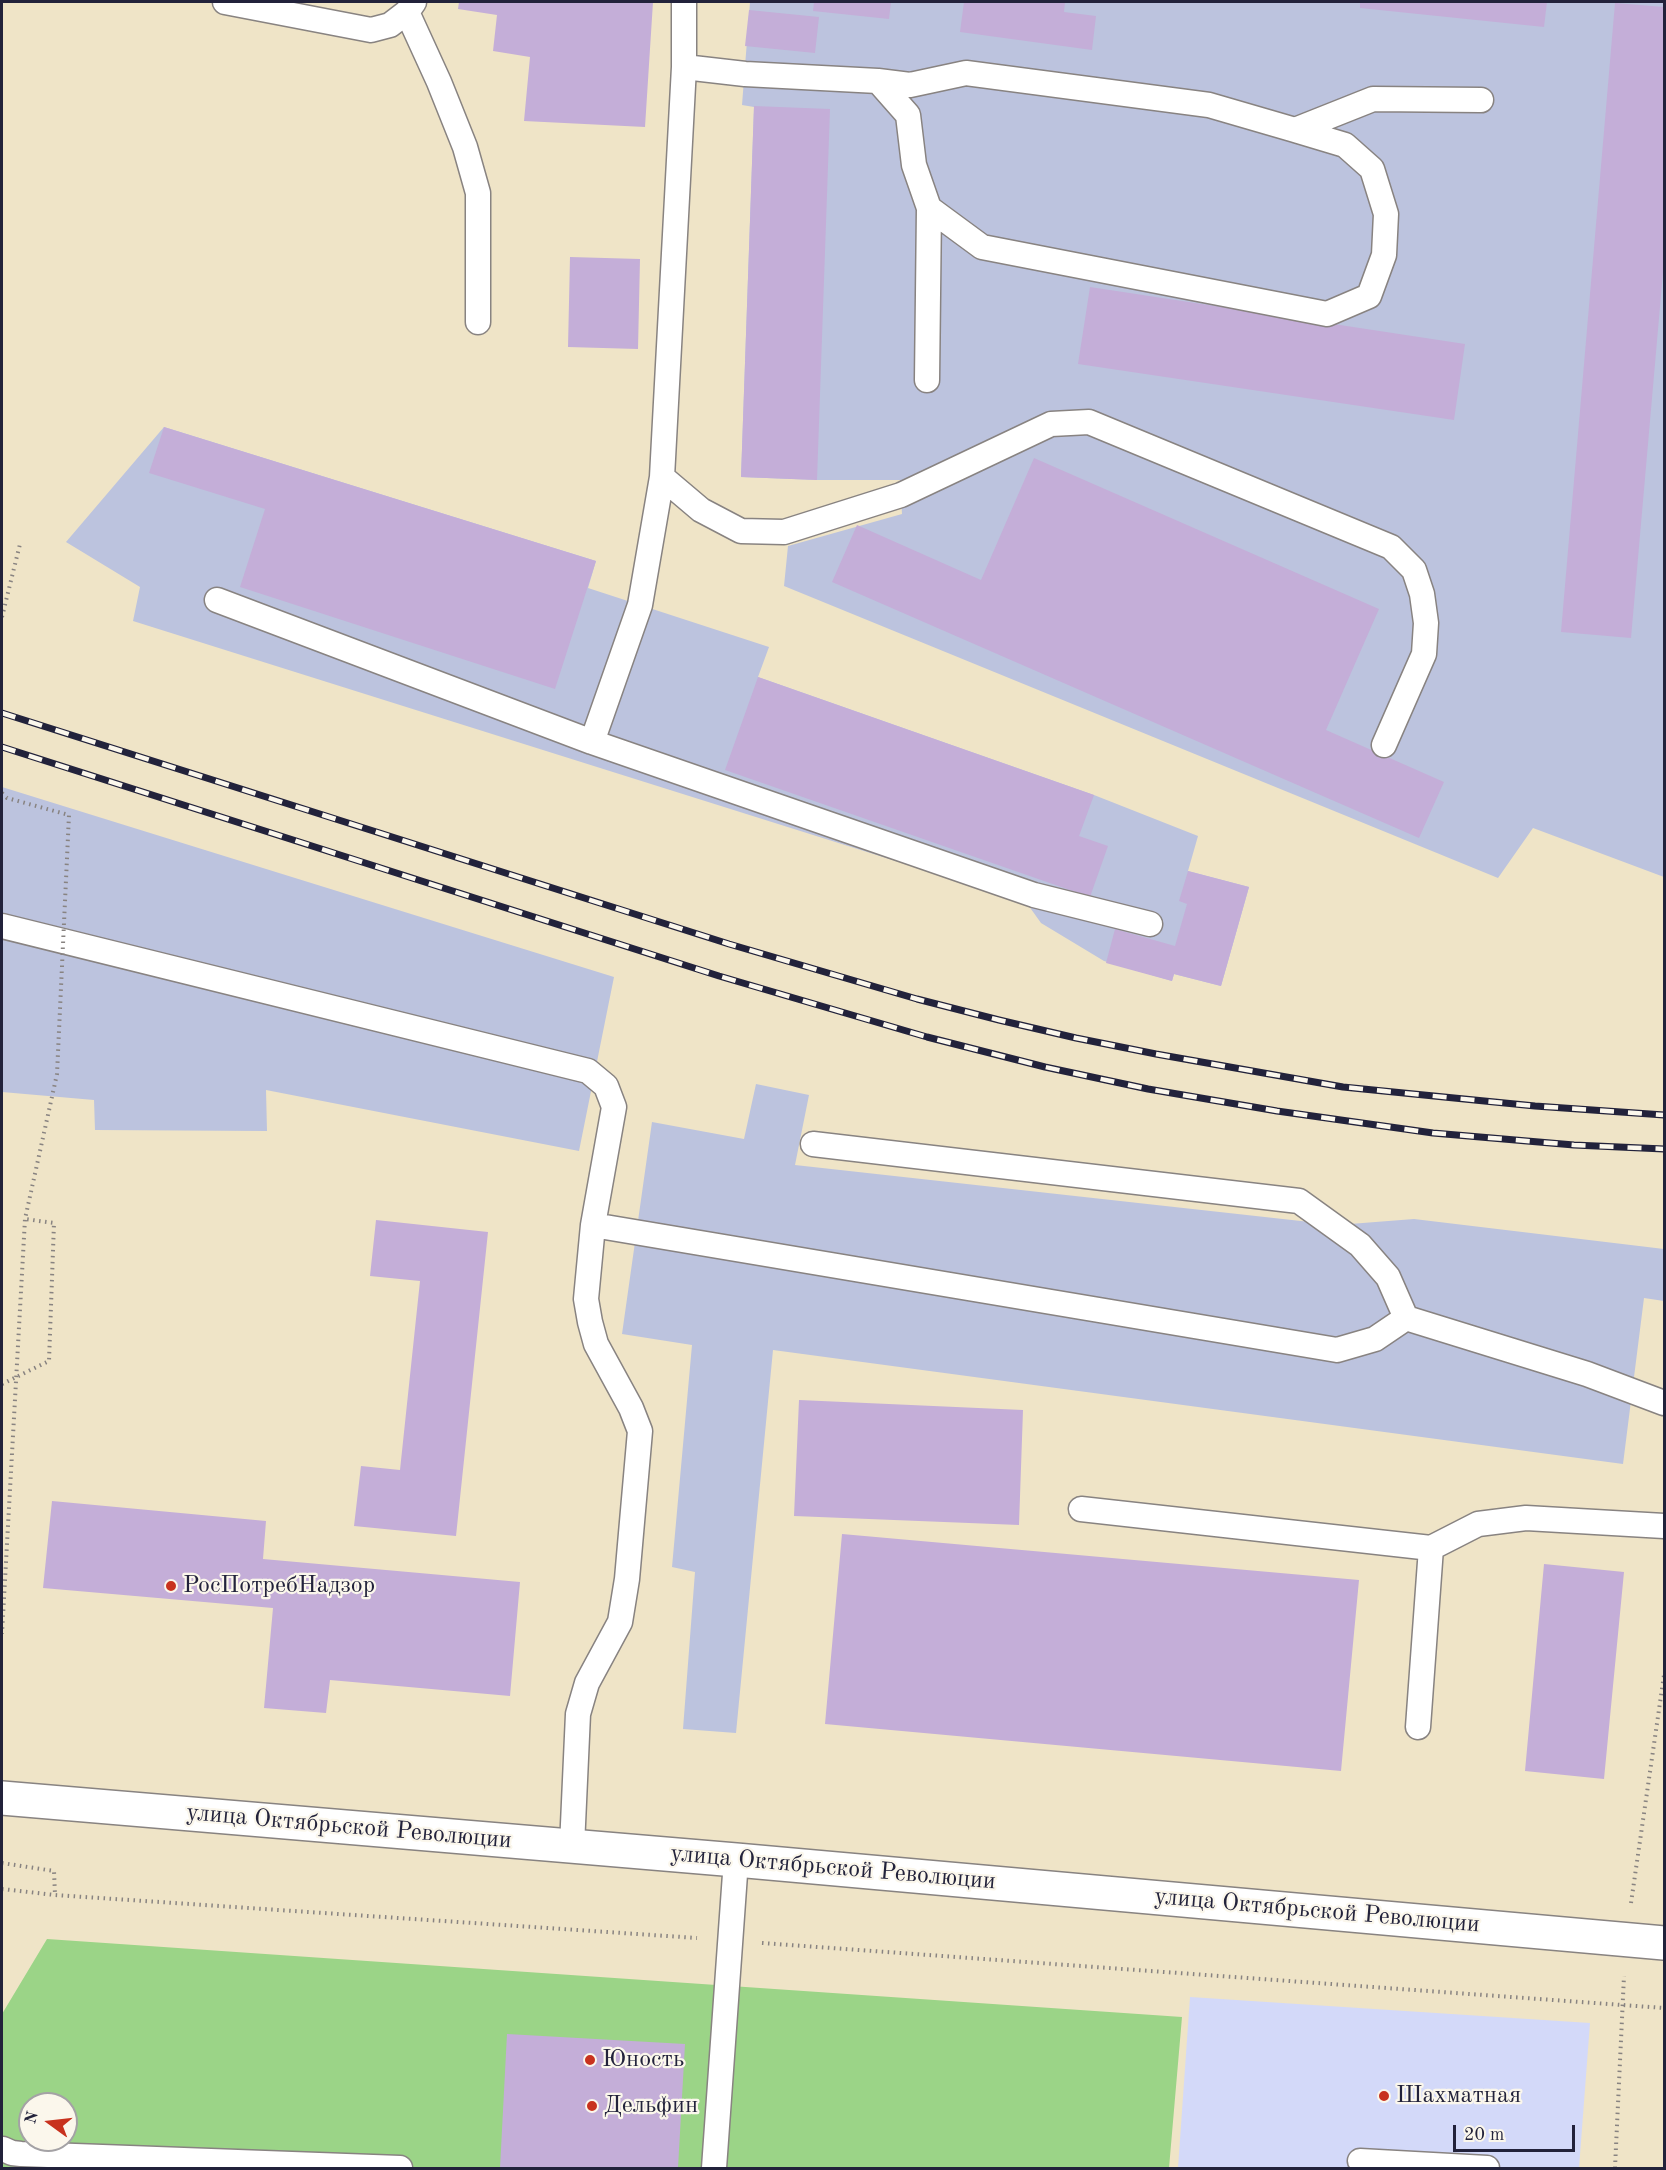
<!DOCTYPE html>
<html>
<head>
<meta charset="utf-8">
<style>
	body { margin:0 }
	#map { position:relative; width:1666px; height:2170px; overflow:hidden; background:#efe4c7; font-family:"Old Standard TT",serif }
	canvas { display:block }
	.frame { position:absolute; inset:0; border:3px solid #22223b; pointer-events:none }
	.north { position:absolute; left:18px; top:2092px; width:60px; height:60px; box-sizing:border-box; background:#fbf7ec; border:2px solid #a4a2a5; border-radius:50%; rotate:285deg; font-size:16px; font-weight:700; line-height:24px; text-align:center; color:#22223b }
	.north::after { content:''; display:block; margin:auto; width:21px; height:27px; background:#c8321e; clip-path:polygon(50% 0,100% 100%,50% 72%,0 100%) }
	.scale { position:absolute; left:1453px; top:2125px; width:122px; height:27px; box-sizing:border-box; border:3px solid #22223b; border-top:0; padding-left:8px; font-size:18px; line-height:21px; white-space:nowrap; color:#22223b; -webkit-text-stroke:4px #fbf7ec; paint-order:stroke }
</style>
</head>
<body>
<div id="map">
<canvas width="1666" height="2170"></canvas>
<div class="frame"></div>
<div class="north">N</div>
<div class="scale">20 m</div>
</div>
<script>
const g = document.querySelector('canvas').getContext('2d');
g.lineJoin = 'round';
function fill(path, color) { g.fillStyle = color; g.fill(path, 'evenodd'); }
const shape = rows => new Path2D(rows.map(r => 'M' + r).join(''));
function strokePath(path, color, width, dash) { g.strokeStyle = color; g.lineWidth = width; g.lineCap = dash ? 'butt' : 'round'; g.setLineDash(dash || []); g.stroke(path); }
function label(font, color, halo, rows, align = 'center') {
  g.font = font + ' "Old Standard TT",serif'; g.lineWidth = 4.5; g.setLineDash([]); g.textBaseline = 'middle'; g.strokeStyle = halo; g.fillStyle = color; for (const [text, x, y, turn = 0] of rows) {
    g.save(); g.translate(x, y); g.rotate((+turn || 0) * Math.PI / 180); g.textAlign = isNaN(turn) ? turn : align; if (halo) g.strokeText(text, 0, 0); g.fillText(text, 0, 0); g.restore();
  }
}
const built = shape([
	[1190,1997,1590,2023,1579,2168,1178,2168]
]);
const industrial = shape([
	[750,2,1653,2,1664,3,1664,877,1533,828,1498,878,784,586,788,546,902,514,900,480,817,480,741,477,754,107,742,105],
	[164,427,596,561,588,588,769,647,758,677,1094,795,1198,836,1188,871,1249,887,1221,986,1174,974,1172,981,1104,961,1041,923,1026,902,133,621,140,587,66,542],
	[2,787,614,977,579,1151,266,1090,267,1131,95,1130,94,1100,2,1092],
	[756,1084,809,1095,795,1165,1337,1225,1414,1219,1664,1249,1664,1301,1644,1298,1623,1464,773,1350,736,1733,683,1729,695,1572,672,1567,692,1345,622,1334,652,1122,744,1139]
]);
const green = shape([
	[47,1939,1182,2017,1169,2168,2,2168,2,2014],
	[30,2104,66,2104,66,2140,30,2140]
]);
const building = shape([
	[459,2,653,2,645,127,524,121,530,57,493,51,497,15,458,9],
	[814,2,891,2,889,19,813,11],
	[964,2,1065,2,1064,12,1096,16,1092,50,960,32],
	[1360,2,1547,2,1544,27,1360,8],
	[1615,3,1664,7,1664,261,1631,638,1561,632],
	[749,10,819,17,815,53,745,46],
	[754,106,830,109,817,480,741,477],
	[570,257,640,259,638,349,568,347],
	[1090,287,1465,344,1454,420,1078,364],
	[164,427,596,561,555,689,240,587,265,509,149,473],
	[1034,458,1379,609,1326,730,1444,782,1419,838,832,582,857,525,981,580],
	[758,677,1094,795,1079,836,1108,846,1090,897,725,770],
	[1188,871,1249,887,1221,986,1174,974,1172,981,1106,963,1115,929,1175,946,1187,904,1179,901],
	[376,1220,488,1232,456,1536,354,1526,361,1466,400,1470,420,1281,370,1276],
	[799,1400,1023,1410,1019,1525,794,1516],
	[52,1501,266,1521,263,1559,520,1582,510,1696,330,1680,326,1713,264,1708,273,1608,43,1588],
	[842,1534,1359,1580,1341,1771,825,1724],
	[1544,1564,1624,1572,1604,1779,1525,1771],
	[507,2034,685,2044,678,2168,500,2168]
]);
const path = shape([
	[2,617,20,544],
	[2,1384,49,1361,54,1223,25,1219],
	[2,1863,54,1871,55,1895],
	[2,1889,55,1895,697,1938],
	[1631,1903,1664,1675],
	[762,1943,1664,2008],
	[1615,2168,1624,1976]
]);
const service = shape([
	[225,2,371,30,390,25,407,12,414,2],
	[407,12,439,82,465,147,478,193,478,322],
	[684,67,745,74,878,81,910,85,966,73,1209,105,1295,130,1373,99,1481,100],
	[878,81,908,115,914,165,929,208,982,247,1327,314,1369,296,1384,255,1386,214,1372,169,1345,145,1295,130],
	[927,380,929,208],
	[662,477,701,510,741,531,784,532,901,495,1051,424,1089,422,1391,547,1414,570,1422,594,1426,623,1424,654,1384,745],
	[217,600,592,742,1034,895,1150,924],
	[592,742,640,605,662,477,684,67,684,2],
	[2,926,588,1071,606,1086,614,1107,593,1225,586,1299,590,1322,596,1344,631,1408,640,1431,627,1579,620,1622,587,1683,578,1714,572,1846],
	[813,1144,1299,1201,1360,1245,1388,1277,1406,1318],
	[593,1225,1337,1350,1375,1339,1406,1318,1587,1374,1664,1403],
	[1081,1509,1431,1548,1478,1524,1526,1518,1664,1526],
	[1418,1727,1431,1548],
	[3,2149,12,2153,21,2154,400,2168],
	[1360,2161,1487,2168],
	[714,2168,736,1860]
]);
const tertiary = shape([
	[2,1798,736,1860,1664,1943]
]);
const rail = shape([
	[2,713,729,944,917,999,999,1020,1076,1038,1156,1054,1343,1087,1535,1106,1664,1115],
	[2,747,719,976,927,1037,1045,1067,1148,1089,1277,1111,1433,1133,1574,1145,1664,1149]
]);
const pathBridge = shape([
	[2,793,7,798,69,815,57,1074,25,1219,2,1634]
]);
const markers = [
	[171,1586,6,"#c8321e"],
	[590,2060,6,"#c8321e"],
	[1384,2096,6,"#c8321e"],
	[592,2106,6,"#c8321e"]
];
const poiNames = [
	["РосПотребНадзор",183,1586],
	["Юность",602,2060],
	["Шахматная",1396,2096],
	["Дельфин",604,2106]
];
const streetNames = [
	["улица Октябрьской Революции",349,1827,5],
	["улица Октябрьской Революции",833,1868,5],
	["улица Октябрьской Революции",1317,1911,5]
];
fill(built, '#d3d9f9');
fill(industrial, '#bcc3de');
fill(green, '#9bd487');
fill(building, '#c4aed8');
strokePath(service, '#888381', 27);
strokePath(tertiary, '#888381', 36);
strokePath(path, '#888381', 4, [1.5, 4.5]);
strokePath(service, '#fff', 24);
strokePath(tertiary, '#fff', 33);
strokePath(rail, '#22223b', 7);
strokePath(rail, '#fbf7ec', 4.5, [14]);
strokePath(pathBridge, '#888381', 4, [1.5, 4.5]);
for (const [x, y, r, color] of markers) { const dot = new Path2D(); dot.arc(x, y, r, 0, 2 * Math.PI); g.fillStyle = color; g.fill(dot); strokePath(dot, '#fbf7ec', 2); }
label('24px', '#22223b', '#fbf7ec', poiNames, 'left');
label('24px', '#22223b', '#fbf7ec', streetNames);
</script>
</body>
</html>
